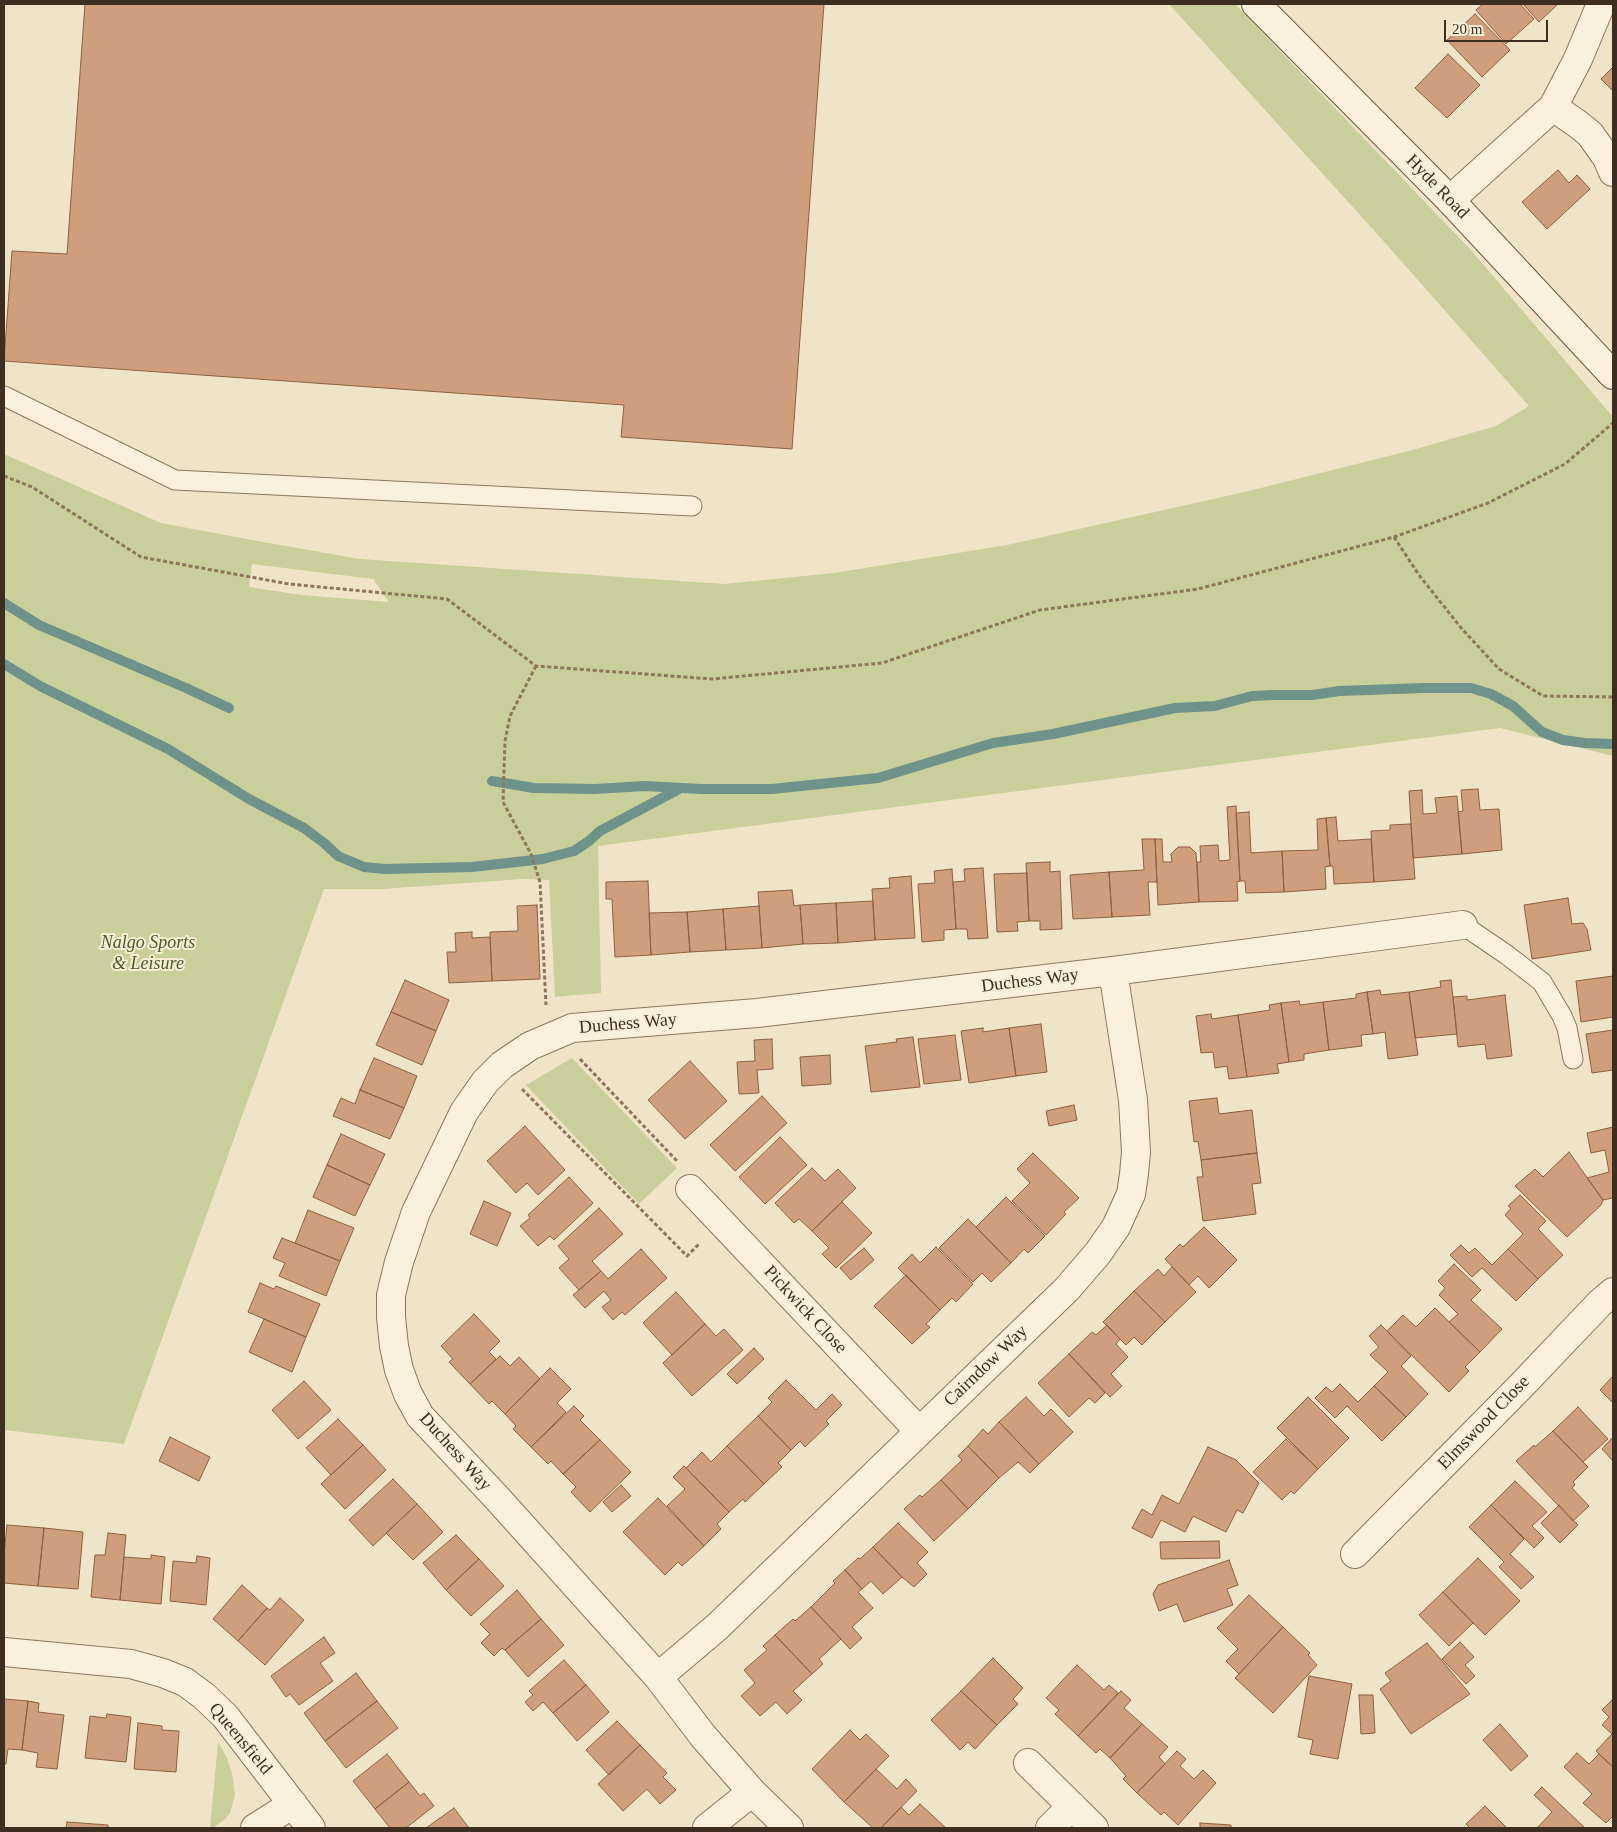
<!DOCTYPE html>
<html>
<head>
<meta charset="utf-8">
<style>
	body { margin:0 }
	#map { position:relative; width:1617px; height:1832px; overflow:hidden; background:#f0e4c8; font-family:Georgia,serif }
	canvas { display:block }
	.frame { position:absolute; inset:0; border:5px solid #3d2e20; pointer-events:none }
	.scale { position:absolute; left:1444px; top:20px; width:104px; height:22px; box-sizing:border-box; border:2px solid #3d2e20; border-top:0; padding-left:6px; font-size:15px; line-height:18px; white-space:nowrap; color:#3d2e20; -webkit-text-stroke:4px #f7eed8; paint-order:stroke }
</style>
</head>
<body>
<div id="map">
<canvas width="1617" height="1832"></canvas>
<div class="frame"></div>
<div class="scale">20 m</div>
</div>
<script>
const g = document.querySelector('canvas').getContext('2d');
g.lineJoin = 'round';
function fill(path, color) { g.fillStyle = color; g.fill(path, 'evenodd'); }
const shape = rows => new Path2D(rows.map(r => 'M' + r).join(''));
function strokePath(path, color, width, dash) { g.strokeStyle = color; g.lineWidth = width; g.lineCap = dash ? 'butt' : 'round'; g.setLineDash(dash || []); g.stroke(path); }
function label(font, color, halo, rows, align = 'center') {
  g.font = font + ' Georgia,serif'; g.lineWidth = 4; g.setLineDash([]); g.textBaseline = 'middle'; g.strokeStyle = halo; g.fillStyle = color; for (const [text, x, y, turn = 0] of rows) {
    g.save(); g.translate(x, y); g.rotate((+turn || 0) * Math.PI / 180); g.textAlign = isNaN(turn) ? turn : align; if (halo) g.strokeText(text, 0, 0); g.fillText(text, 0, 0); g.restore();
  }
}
const green = shape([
	[1169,4,1235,4,1470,249,1613,417,1613,756,1500,728,598,846,601,993,555,997,549,880,523,879,382,889,324,889,124,1444,4,1430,4,454,161,523,263,542,360,559,724,584,834,573,1007,545,1249,491,1409,451,1496,426,1529,406,1379,236],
	[252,564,373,579,389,602,301,595,249,587],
	[572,1058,677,1168,639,1204,526,1085],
	[218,1742,227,1758,232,1773,235,1795,230,1813,224,1820,213,1828,210,1828]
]);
const stream = shape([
	[4,603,39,625,186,688,229,708],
	[4,664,40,686,168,749,249,799,304,828,324,843,338,856,364,867,385,869,472,867,543,859,574,851,589,841,600,831,679,789],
	[492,781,534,788,595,789,645,786,701,789,772,789,878,778,993,743,1053,734,1175,708,1215,706,1252,696,1273,695,1313,695,1339,691,1424,688,1471,688,1491,694,1513,706,1542,732,1563,740,1585,743,1613,744]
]);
const building = shape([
	[85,4,824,4,792,449,621,437,624,405,4,361,12,251,67,254,85,4],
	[1483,4,1520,4,1534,19,1506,44,1476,10,1483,4],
	[1523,4,1558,4,1539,22,1523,4],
	[1475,14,1510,50,1482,77,1447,40,1475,14],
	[1448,54,1480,85,1447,118,1415,88,1448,54],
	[1613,67,1613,91,1601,79,1613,67],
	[1558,170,1569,183,1577,175,1590,189,1547,229,1522,202,1558,170],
	[1478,789,1480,810,1499,809,1502,850,1462,854,1458,812,1463,811,1461,790,1478,789],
	[1422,790,1423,814,1437,813,1435,798,1457,796,1462,854,1413,858,1409,791,1422,790],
	[1236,806,1240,881,1237,882,1238,901,1199,902,1197,862,1201,862,1200,846,1218,845,1219,861,1230,860,1227,807,1236,806],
	[1249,812,1251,853,1282,851,1284,892,1246,893,1245,881,1240,881,1236,813,1249,812],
	[1336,817,1338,841,1371,839,1374,882,1334,884,1333,866,1330,866,1326,818,1336,817],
	[1326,818,1330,866,1325,867,1326,889,1284,892,1282,851,1318,850,1317,819,1326,818],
	[1411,824,1415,879,1374,882,1371,831,1390,830,1390,825,1411,824],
	[1142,839,1155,839,1157,882,1148,882,1150,915,1112,917,1109,872,1144,870,1142,839],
	[1155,839,1162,839,1163,862,1172,862,1171,854,1178,847,1190,847,1196,853,1199,902,1158,905,1155,839],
	[1050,862,1050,872,1060,871,1062,929,1040,930,1040,921,1029,921,1026,863,1050,862],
	[983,868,988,938,968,939,967,929,956,929,953,882,965,881,964,869,983,868],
	[952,869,956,929,944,930,944,940,922,942,918,884,935,883,934,871,952,869],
	[1109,872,1112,917,1073,919,1070,875,1109,872],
	[1027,873,1029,921,1017,922,1018,931,997,932,994,874,1027,873],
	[911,876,915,938,875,940,872,889,890,888,889,878,911,876],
	[648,881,651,955,615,957,612,899,606,899,606,882,648,881],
	[792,890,794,906,800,905,803,944,762,948,758,892,792,890],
	[1568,898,1572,924,1583,923,1587,929,1591,950,1532,959,1524,905,1568,898],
	[873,901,875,940,838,943,836,903,873,901],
	[836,903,838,943,803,944,800,905,836,903],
	[537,905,540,979,492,981,490,932,518,931,517,906,537,905],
	[759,906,762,948,726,950,723,909,759,906],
	[723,909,726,950,690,952,687,912,723,909],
	[687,912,690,952,651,955,649,913,687,912],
	[472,932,472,938,490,937,492,981,449,983,447,952,456,952,455,933,472,932],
	[1613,976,1613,1017,1581,1022,1576,981,1613,976],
	[405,980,449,1000,436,1031,391,1012,405,980],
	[1451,980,1457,1034,1415,1038,1409,992,1441,987,1440,981,1451,980],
	[1380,990,1381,995,1409,992,1418,1055,1388,1059,1385,1032,1373,1034,1367,992,1380,990],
	[1367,992,1373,1034,1361,1035,1362,1046,1329,1050,1323,1002,1356,998,1356,994,1367,992],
	[1505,995,1512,1056,1487,1059,1485,1044,1458,1047,1453,997,1467,996,1467,1000,1505,995],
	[1299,1001,1300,1005,1323,1002,1329,1050,1304,1054,1304,1060,1289,1062,1281,1003,1299,1001],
	[1281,1003,1289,1062,1277,1064,1279,1073,1247,1077,1238,1015,1270,1010,1269,1005,1281,1003],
	[391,1012,436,1031,422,1065,376,1045,391,1012],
	[1211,1014,1212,1019,1238,1015,1247,1077,1229,1079,1227,1066,1215,1068,1213,1052,1201,1053,1196,1016,1211,1014],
	[1041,1024,1047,1072,1016,1076,1009,1028,1041,1024],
	[983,1028,983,1032,1009,1028,1016,1076,969,1083,961,1031,983,1028],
	[1613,1030,1613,1070,1592,1073,1586,1034,1613,1030],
	[955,1035,961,1080,924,1084,918,1039,955,1035],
	[913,1037,920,1087,871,1092,865,1046,897,1042,896,1039,913,1037],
	[772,1039,773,1069,757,1070,759,1093,739,1094,737,1062,755,1061,754,1040,772,1039],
	[830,1055,831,1084,802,1086,800,1057,830,1055],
	[374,1058,417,1076,404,1108,360,1090,374,1058],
	[690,1061,727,1101,685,1139,648,1100,690,1061],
	[360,1090,404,1108,390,1139,333,1116,341,1098,355,1104,360,1090],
	[762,1096,787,1123,735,1171,710,1145,762,1096],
	[1217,1098,1219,1114,1252,1110,1257,1153,1201,1160,1198,1141,1194,1142,1189,1101,1217,1098],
	[1074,1105,1077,1120,1049,1126,1046,1111,1074,1105],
	[525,1126,565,1170,538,1195,527,1183,516,1193,487,1161,525,1126],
	[1613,1127,1613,1198,1603,1200,1587,1178,1609,1172,1605,1150,1591,1153,1587,1133,1613,1127],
	[341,1134,385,1154,370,1185,327,1165,341,1134],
	[780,1137,807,1165,765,1204,739,1177,780,1137],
	[1569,1152,1603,1200,1601,1205,1567,1237,1515,1186,1535,1169,1543,1177,1569,1152],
	[1033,1153,1079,1198,1064,1212,1066,1214,1046,1235,1012,1201,1030,1183,1017,1169,1033,1153],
	[1257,1153,1261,1183,1252,1184,1256,1214,1203,1221,1197,1177,1203,1177,1201,1160,1257,1153],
	[327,1165,370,1185,355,1216,313,1197,327,1165],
	[812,1168,825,1181,838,1169,856,1188,812,1231,799,1219,794,1223,775,1203,812,1168],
	[569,1177,593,1203,554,1240,550,1236,538,1246,520,1226,530,1218,528,1215,569,1177],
	[1520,1195,1546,1221,1538,1229,1563,1255,1538,1279,1508,1249,1523,1234,1505,1215,1511,1208,1508,1206,1520,1195],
	[1006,1197,1045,1236,1028,1253,1024,1249,1011,1263,976,1227,1006,1197],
	[484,1201,511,1213,497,1246,470,1234,484,1201],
	[842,1202,872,1233,836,1268,822,1254,829,1248,812,1231,842,1202],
	[599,1208,623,1234,592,1261,601,1271,579,1290,559,1268,569,1259,558,1246,599,1208],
	[308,1210,354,1228,340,1261,295,1243,308,1210],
	[968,1219,1011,1263,991,1282,982,1273,973,1282,939,1248,968,1219],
	[1204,1227,1237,1260,1209,1288,1198,1276,1189,1285,1165,1259,1180,1244,1183,1247,1204,1227],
	[282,1238,340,1261,326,1296,279,1276,285,1263,273,1258,282,1238],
	[1461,1245,1469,1253,1475,1248,1492,1265,1508,1249,1538,1279,1516,1301,1482,1268,1472,1277,1450,1255,1461,1245],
	[936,1247,973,1284,956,1302,952,1298,940,1310,898,1268,912,1254,920,1263,936,1247],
	[864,1248,874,1260,851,1280,840,1268,864,1248],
	[641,1249,667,1278,625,1315,622,1312,613,1320,602,1307,611,1300,604,1291,585,1308,573,1295,601,1271,608,1279,641,1249],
	[1454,1264,1481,1290,1471,1300,1502,1329,1480,1352,1449,1322,1458,1314,1439,1295,1445,1288,1438,1281,1454,1264],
	[1172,1267,1196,1292,1165,1322,1134,1291,1158,1269,1164,1276,1172,1267],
	[906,1275,940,1310,926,1324,930,1327,912,1344,874,1306,906,1275],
	[260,1283,274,1289,276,1286,320,1304,306,1337,248,1312,260,1283],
	[1134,1291,1165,1322,1142,1345,1134,1337,1126,1345,1103,1322,1134,1291],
	[676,1292,705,1324,672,1355,643,1323,676,1292],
	[1435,1308,1480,1352,1465,1367,1469,1371,1449,1392,1387,1331,1403,1315,1416,1327,1435,1308],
	[474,1314,500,1341,489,1352,496,1359,470,1384,449,1362,453,1359,441,1346,474,1314],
	[264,1319,306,1337,292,1372,249,1352,264,1319],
	[705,1324,716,1336,724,1329,743,1350,692,1396,663,1363,705,1324],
	[1107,1325,1120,1339,1116,1344,1128,1357,1111,1374,1122,1386,1110,1397,1069,1354,1092,1332,1096,1335,1107,1325],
	[1381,1325,1411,1356,1401,1366,1428,1394,1406,1417,1374,1386,1388,1372,1370,1355,1379,1347,1369,1336,1381,1325],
	[754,1348,764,1359,737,1384,727,1374,754,1348],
	[1069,1354,1105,1393,1095,1403,1089,1398,1069,1417,1038,1383,1069,1354],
	[500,1356,510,1366,519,1357,540,1379,505,1414,492,1401,489,1404,470,1384,500,1356],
	[550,1368,571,1389,557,1403,566,1412,531,1447,513,1429,516,1426,505,1414,550,1368],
	[1613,1376,1613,1403,1600,1390,1613,1376],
	[786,1380,816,1410,832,1394,842,1405,826,1421,829,1424,805,1447,800,1441,791,1450,758,1416,772,1402,768,1398,786,1380],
	[304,1381,331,1410,298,1439,272,1410,304,1381],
	[1340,1384,1358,1402,1374,1386,1406,1417,1382,1441,1347,1406,1335,1418,1315,1398,1326,1387,1332,1392,1340,1384],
	[1026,1397,1044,1416,1051,1409,1073,1432,1039,1464,999,1422,1026,1397],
	[1308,1397,1349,1438,1318,1469,1277,1428,1308,1397],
	[574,1406,584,1416,580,1420,600,1440,563,1474,551,1461,548,1464,531,1447,574,1406],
	[1578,1407,1608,1439,1583,1462,1553,1431,1578,1407],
	[758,1416,791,1450,778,1463,782,1467,764,1484,727,1446,758,1416],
	[338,1419,363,1445,331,1475,306,1448,338,1419],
	[999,1422,1039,1464,1030,1473,1018,1462,999,1478,968,1446,983,1429,988,1434,999,1422],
	[1553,1431,1588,1467,1573,1482,1575,1485,1572,1488,1589,1506,1573,1521,1516,1461,1534,1445,1535,1447,1553,1431],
	[170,1437,210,1457,199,1481,159,1461,170,1437],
	[1613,1437,1613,1461,1602,1449,1613,1437],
	[1286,1439,1318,1469,1294,1494,1291,1491,1282,1500,1253,1472,1286,1439],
	[600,1440,631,1472,590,1512,571,1492,576,1487,563,1474,600,1440],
	[363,1445,386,1470,345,1509,321,1484,363,1445],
	[727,1446,764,1484,745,1502,743,1499,729,1512,686,1468,702,1452,711,1462,727,1446],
	[968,1446,999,1478,968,1509,941,1480,962,1460,958,1456,968,1446],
	[1208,1447,1236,1460,1259,1483,1243,1513,1237,1510,1226,1532,1193,1516,1185,1532,1161,1520,1152,1538,1132,1528,1142,1509,1152,1515,1162,1495,1179,1504,1208,1447],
	[684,1466,729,1512,717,1524,721,1529,704,1546,667,1506,685,1489,673,1477,684,1466],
	[393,1479,417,1504,373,1546,349,1520,393,1479],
	[941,1480,968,1509,934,1541,904,1509,920,1495,922,1497,941,1480],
	[1515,1481,1547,1512,1532,1526,1544,1538,1534,1548,1491,1505,1515,1481],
	[621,1485,631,1496,612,1512,603,1502,621,1485],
	[658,1498,704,1546,682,1566,678,1562,665,1575,623,1532,658,1498],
	[417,1504,443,1532,413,1560,386,1533,417,1504],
	[1491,1505,1524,1539,1510,1554,1534,1577,1521,1589,1499,1567,1504,1562,1469,1527,1491,1505],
	[1559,1505,1578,1525,1560,1543,1541,1523,1559,1505],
	[898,1523,928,1552,917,1563,927,1574,914,1587,902,1577,873,1547,898,1523],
	[7,1525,44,1528,38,1586,4,1583,4,1555,7,1525],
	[44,1528,83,1532,78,1589,38,1586,44,1528],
	[108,1533,126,1535,120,1600,91,1597,95,1555,105,1555,108,1533],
	[456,1535,479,1559,446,1590,423,1563,456,1535],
	[1219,1541,1220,1558,1161,1559,1160,1542,1219,1541],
	[873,1547,902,1577,883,1594,871,1581,862,1589,845,1570,858,1558,860,1559,873,1547],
	[151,1555,165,1557,161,1604,120,1600,124,1557,151,1559,151,1555],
	[197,1556,210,1558,206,1605,170,1601,173,1561,196,1563,197,1556],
	[1478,1558,1520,1601,1485,1635,1443,1592,1478,1558],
	[479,1559,504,1586,471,1616,446,1590,479,1559],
	[1229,1560,1238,1585,1227,1589,1233,1605,1184,1622,1177,1604,1159,1611,1153,1594,1158,1585,1229,1560],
	[845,1570,862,1589,858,1592,873,1608,852,1627,862,1638,850,1649,811,1607,835,1583,833,1581,845,1570],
	[242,1585,267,1608,238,1641,213,1619,242,1585],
	[517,1590,541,1619,505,1650,502,1648,494,1656,481,1643,490,1634,480,1624,517,1590],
	[1443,1592,1473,1623,1449,1646,1419,1615,1443,1592],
	[1249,1595,1283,1627,1239,1674,1226,1661,1238,1649,1217,1628,1249,1595],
	[280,1598,304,1620,265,1665,238,1641,267,1608,270,1610,280,1598],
	[811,1607,841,1639,819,1659,823,1664,812,1674,775,1635,793,1619,795,1621,811,1607],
	[541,1619,564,1645,528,1677,505,1650,541,1619],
	[1283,1627,1310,1653,1308,1655,1317,1665,1273,1713,1235,1678,1283,1627],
	[775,1635,812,1674,793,1691,802,1700,787,1714,776,1702,760,1716,741,1696,755,1683,744,1670,767,1650,763,1646,775,1635],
	[324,1637,335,1653,320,1663,333,1681,299,1705,290,1694,286,1697,271,1676,324,1637],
	[1460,1642,1474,1657,1465,1665,1475,1676,1466,1684,1442,1659,1460,1642],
	[1427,1643,1470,1694,1411,1734,1380,1689,1391,1681,1385,1673,1427,1643],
	[993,1658,1023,1688,1013,1699,1018,1704,997,1725,961,1691,993,1658],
	[564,1660,586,1685,553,1713,543,1702,533,1711,525,1702,533,1695,529,1691,564,1660],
	[1077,1665,1104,1690,1109,1685,1118,1693,1078,1736,1055,1714,1059,1710,1046,1698,1077,1665],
	[356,1673,377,1701,325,1741,304,1713,356,1673],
	[1309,1676,1352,1684,1338,1759,1310,1754,1313,1740,1298,1737,1309,1676],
	[586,1685,609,1712,577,1741,553,1713,586,1685],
	[961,1691,997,1725,975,1749,968,1742,960,1750,931,1720,961,1691],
	[1121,1691,1131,1700,1124,1708,1142,1724,1110,1758,1100,1749,1096,1753,1078,1736,1121,1691],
	[1359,1695,1373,1695,1375,1733,1361,1734,1359,1695],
	[4,1699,28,1701,22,1750,8,1749,6,1764,4,1764,4,1699],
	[1612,1700,1613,1701,1613,1767,1596,1751,1612,1734,1602,1725,1609,1717,1602,1710,1612,1700],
	[28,1701,39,1703,38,1712,64,1715,57,1769,36,1767,38,1753,22,1750,28,1701],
	[377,1701,398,1728,346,1768,325,1741,377,1701],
	[107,1714,131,1717,126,1762,85,1758,90,1716,106,1718,107,1714],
	[617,1721,640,1745,609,1775,586,1750,617,1721],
	[138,1723,162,1726,162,1730,179,1731,176,1772,134,1769,138,1723],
	[1142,1724,1168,1747,1159,1757,1165,1764,1137,1793,1123,1779,1126,1776,1110,1758,1142,1724],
	[1500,1724,1528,1756,1511,1771,1483,1740,1500,1724],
	[850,1730,860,1740,866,1734,889,1756,844,1802,812,1769,850,1730],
	[640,1745,667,1773,663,1777,676,1790,660,1804,647,1789,623,1811,598,1784,640,1745],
	[1177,1751,1186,1759,1180,1766,1194,1779,1203,1770,1216,1783,1178,1825,1164,1812,1161,1815,1137,1793,1177,1751],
	[1577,1753,1589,1764,1599,1754,1613,1767,1613,1816,1606,1823,1583,1803,1592,1794,1564,1767,1577,1753],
	[387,1754,409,1782,375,1809,353,1781,387,1754],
	[876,1769,897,1789,906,1779,917,1791,881,1828,873,1828,844,1802,876,1769],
	[409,1782,420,1796,424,1793,434,1806,406,1828,390,1828,375,1809,409,1782],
	[1542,1787,1585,1828,1539,1828,1538,1827,1552,1812,1534,1795,1542,1787],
	[920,1804,946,1828,881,1828,901,1807,909,1815,920,1804],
	[1485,1806,1507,1828,1470,1828,1466,1824,1485,1806],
	[454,1808,469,1828,426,1828,454,1808],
	[67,1822,108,1825,108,1828,66,1828,67,1822],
	[1200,1823,1231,1825,1231,1828,1200,1828,1200,1823]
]);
const path = shape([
	[4,476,32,487,141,557,289,584,447,599,536,666,712,679,882,663,1040,610,1198,589,1394,537,1488,503,1565,464,1613,423],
	[1394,537,1419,575,1462,629,1499,669,1543,696,1613,697],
	[536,666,510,716,505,741,503,802,531,854,540,882,546,1005],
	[580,1059,677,1161],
	[522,1089,687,1256,699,1244]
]);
const lane = shape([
	[4,396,175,480,692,506],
	[1463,925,1507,955,1542,982,1562,1016,1567,1028,1573,1059]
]);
const street = shape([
	[1553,107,1579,125,1590,134,1607,158,1613,172],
	[1450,200,1553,107,1578,59,1601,4],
	[690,1189,919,1431],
	[1355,1554,1521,1386,1600,1303,1613,1292],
	[4,1652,131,1664,163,1673,185,1682,204,1696,225,1716,311,1828],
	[658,1677,717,1627,1067,1289,1098,1253,1116,1227,1131,1194,1134,1174,1136,1152,1133,1100,1113,971],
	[1028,1763,1094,1828],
	[255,1828,293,1804],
	[707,1828,752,1792],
	[789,1828,752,1792,703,1736,658,1677,497,1498,420,1416,408,1394,399,1370,394,1346,391,1317,391,1295,399,1262,416,1212,464,1112,485,1082,502,1065,530,1046,572,1028,757,1013,1113,971,1463,925],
	[1050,1828,1072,1806]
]);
const secondary = shape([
	[1256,4,1450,200,1613,375]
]);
const streetNames = [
	["Hyde Road",1437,187,46],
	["Duchess Way",1030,981,-7],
	["Duchess Way",628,1024,-5],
	["Pickwick Close",805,1310,47],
	["Cairndow Way",986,1366,-44],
	["Elmswood Close",1484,1423,-46],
	["Duchess Way",455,1452,48],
	["Queensfield",240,1739,50]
];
const parkNames = [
	["Nalgo Sports",148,943],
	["& Leisure",148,964]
];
fill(green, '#c9cf9b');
strokePath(stream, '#6f938a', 10);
fill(building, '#cf9f7d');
strokePath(building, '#8d5f41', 1);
strokePath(lane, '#8d765c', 21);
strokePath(street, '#8d765c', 30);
strokePath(secondary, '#6f573f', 30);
strokePath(path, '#8d765c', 3, [4, 2.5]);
strokePath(lane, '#faf1dc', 19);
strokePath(street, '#faf1dc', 28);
strokePath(secondary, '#faf1dc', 28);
label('18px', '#3d2e20', '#f7eed8', streetNames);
label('italic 18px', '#4d5a26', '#f7eed8', parkNames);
</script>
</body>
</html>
